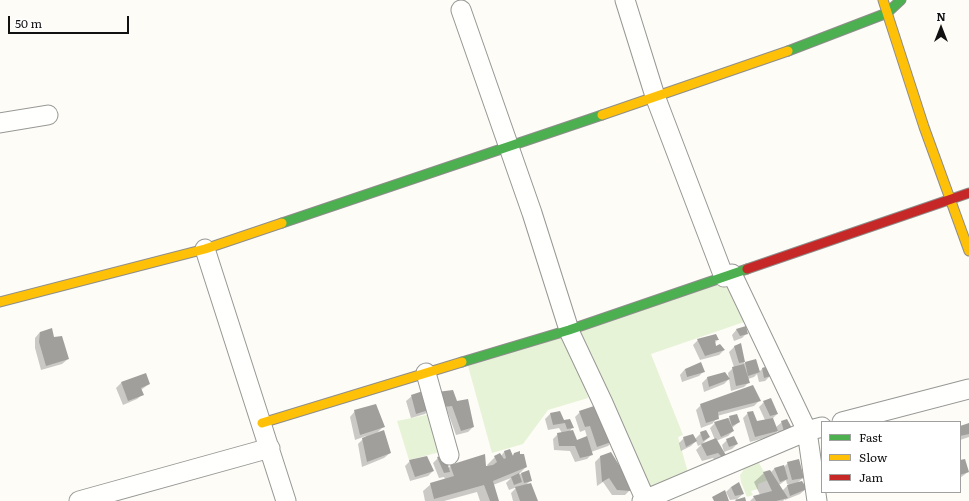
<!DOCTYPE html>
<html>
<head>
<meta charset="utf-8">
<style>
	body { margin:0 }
	#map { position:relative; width:969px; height:501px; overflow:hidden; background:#fdfcf7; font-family:Literata,serif }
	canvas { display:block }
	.legend { position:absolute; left:821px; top:421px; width:140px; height:72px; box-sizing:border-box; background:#fff; border:1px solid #a0a0a0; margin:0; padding:5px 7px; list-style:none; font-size:12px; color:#111 }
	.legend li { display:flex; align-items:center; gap:8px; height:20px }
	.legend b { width:20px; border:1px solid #a0a0a0 }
	.north { position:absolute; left:921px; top:8px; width:40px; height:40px; -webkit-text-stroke:3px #fff; paint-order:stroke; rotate:0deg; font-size:11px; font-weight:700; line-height:16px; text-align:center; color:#111 }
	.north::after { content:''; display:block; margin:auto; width:14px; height:18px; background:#111; clip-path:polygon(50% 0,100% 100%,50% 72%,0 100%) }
	.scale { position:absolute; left:8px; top:16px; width:121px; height:18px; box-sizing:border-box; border:2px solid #111; border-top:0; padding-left:5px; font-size:12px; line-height:14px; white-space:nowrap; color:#111; -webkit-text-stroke:3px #fff; paint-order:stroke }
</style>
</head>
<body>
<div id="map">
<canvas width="969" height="501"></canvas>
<ul class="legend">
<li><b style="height:5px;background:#4caf50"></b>Fast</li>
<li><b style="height:5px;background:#ffc107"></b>Slow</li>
<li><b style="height:5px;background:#c62828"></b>Jam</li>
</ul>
<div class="north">N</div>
<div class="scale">50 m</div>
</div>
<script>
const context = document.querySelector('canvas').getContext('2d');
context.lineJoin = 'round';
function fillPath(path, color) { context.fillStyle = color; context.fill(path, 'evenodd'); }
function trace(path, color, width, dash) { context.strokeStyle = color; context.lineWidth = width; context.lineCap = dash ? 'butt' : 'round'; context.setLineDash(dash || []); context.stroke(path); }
fillPath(new Path2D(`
	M730,277L747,321L651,354L683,435L678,437L689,476L648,493L574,332Z
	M570,333L588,398L548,410L523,444L492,453L468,366Z
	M431,414L444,451L409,460L397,421Z
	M755,455L768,480L758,484V489L751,491L753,495L747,497L741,482L740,475L743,471L742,465Z`), '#e7f3d7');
fillPath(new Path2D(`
	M737,329L747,333L742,338L734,341L732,335Z
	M40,332L54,339L68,359L62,364L41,370L35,348V338Z
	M698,340H718L714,343L715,347L724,350L719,355L700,360L693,345Z
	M740,344L744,363L756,360L759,372L762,369L770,376L765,381L759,382L757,374L754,377L748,379L749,382L744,387L731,391L729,379L724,384L704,392L702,383L707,378L729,379L728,373L734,367L729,352L734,347Z
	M685,369L704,371L699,376L682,382L680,375Z
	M121,383L149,384L141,390L143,394L137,399L123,405L116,388Z
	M412,396L430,409L425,414L411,418L406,401Z
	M759,401L754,406L717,416V418L712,424L714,423L701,428L696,410L701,405Z
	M457,402L473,427L468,432L456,435L447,410L432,413Z
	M764,402L777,414L772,419L776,427L782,422L792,432L780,439L778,431L772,436L750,442L743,418L748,413L756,422L765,420L759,407Z
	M355,411L383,427L376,434L390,453L384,458L362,467L358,444L366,436L355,440L350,417Z
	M580,412L613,441L608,446L591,452L592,454L587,459L575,462L570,451L554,450L553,439L558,434L562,433L559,428L548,430L545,419L550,414L563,421L569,420L572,428L569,432L576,442L587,437L585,430L580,432L575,417Z
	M736,415L739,422L732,428L733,431L728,436L716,441L725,457L718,464L713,458L702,461L696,450L701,445L715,440L710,428L715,423Z
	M969,425V437L960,440V427Z
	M701,433L709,437L702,444L698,446L696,441L691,446L681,451L679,443L684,438L695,439Z
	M727,440L737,444L732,449L724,452L722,445Z
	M510,450L512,456L514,454L526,467L518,475L528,471L531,480L526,485L537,501H513L511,493L517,487L509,490L506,483L511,478L493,485L498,501H480L477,492L444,501H425L423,491L431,484L445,479L444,477L439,478L433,463L438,458L448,468L451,466H488L487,465L495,457L501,456L504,452Z
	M426,457L433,471L428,476L410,481L405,466L410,461Z
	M600,457L630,490L625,495H612L603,482L597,486L595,462Z
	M960,461L968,472L960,478Z
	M788,463L803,478L797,483L806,489L800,494L785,500V499L783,501H750L754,497L760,495L754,482L764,473L771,472L774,469L784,467ZM786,480L787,484H789L782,491L779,485Z
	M731,487L743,494L736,500L745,501H735L738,499L730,500L726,492Z`), '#0003');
fillPath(new Path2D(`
	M746,326L748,334L740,336L736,329Z
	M52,328L54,337L62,336L69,359L46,366L39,342L40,332Z
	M716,334L719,340H715L716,346L720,344L725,350L705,356L697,339Z
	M741,343L745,362L756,359L760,372L748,376L745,362L739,363L734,346Z
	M701,362L705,372L687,377L685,369Z
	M744,364L750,383L736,386L732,367Z
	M765,367L771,376L764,378L762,368Z
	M725,372L730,379L709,387L707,377Z
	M146,373L150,384L141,388L144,395L128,401L121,382Z
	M753,385L761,401L718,412L719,419L706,423L700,404Z
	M426,390L432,409L416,414L411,395Z
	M453,390L457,401L468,399L474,427L461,431L452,406L437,408V392Z
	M771,398L778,414L770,416L763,401Z
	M603,403L614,441L597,447L590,426L585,427L579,411Z
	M376,404L385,427L360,435L354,410Z
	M560,411L564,420L570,419L574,428L567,429L565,423L553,425L550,413Z
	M753,411L757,421L773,418L778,431L755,437L747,412Z
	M737,414L740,422L732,426L729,416Z
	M728,418L734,431L721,437L714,422Z
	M787,419L794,432L785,435L781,421Z
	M969,423V434L960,436V426Z
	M384,430L391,453L367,462L362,438Z
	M573,430L577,440L587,436L593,455L580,458L575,446H559L557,433Z
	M706,430L710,437L703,441L700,432Z
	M693,434L697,441L686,447L683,437Z
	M734,436L738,444L729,447L726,439Z
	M716,438L727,457L724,459L718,453L707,456L701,444Z
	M510,449L513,456L514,453L520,451V454H524L527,467L493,481L499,501H490L484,485L434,499L430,483L454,476L450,465L485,454L486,466L493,465L497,462L494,456L500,453L504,459L506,458L504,451Z
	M611,452L619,465H624L631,491L617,490L609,478L602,482L600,456Z
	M445,455L450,472L444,473L437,457Z
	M427,456L434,471L415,477L409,460Z
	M799,459L804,478L792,480L787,462Z
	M965,459L969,472L960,475V460Z
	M784,465L788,479L780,482L774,468Z
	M529,470L532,481L524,483L521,473Z
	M770,470L788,498L776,501H756L753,496L772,491L763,472Z
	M519,473L522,482L514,485L511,477Z
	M802,481L807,489L790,496L787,485Z
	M739,482L744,494L735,496L731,487Z
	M531,483L538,501H520L515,487Z
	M725,490L729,501H714L712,497Z
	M745,497L746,501H736L735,500Z`), '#a19f9c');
const street = new Path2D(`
	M625,0L655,96L724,277
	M461,10L532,213L570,333L603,403L646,501
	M0,123L48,115
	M205,249L286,501
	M732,274L807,431L817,501
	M426,373L449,455
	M842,422L969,389
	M79,501L270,448
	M642,501L807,431L822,427`);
const fast = new Path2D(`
	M788,51L887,13L901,0
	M282,223L602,115
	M462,362L569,330L747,269`);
const slow = new Path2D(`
	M883,0L924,127L969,251
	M602,115L788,51
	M0,302L205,249L282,223
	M262,423L462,362`);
const jam = new Path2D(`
	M747,269L969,193`);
trace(street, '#979795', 21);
trace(fast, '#8e8d8b', 11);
trace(slow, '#8e8d8b', 11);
trace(jam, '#8e8d8b', 11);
trace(street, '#fffffe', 19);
trace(fast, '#4caf50', 9);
trace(slow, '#ffc107', 9);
trace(jam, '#c62828', 9);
</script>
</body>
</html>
